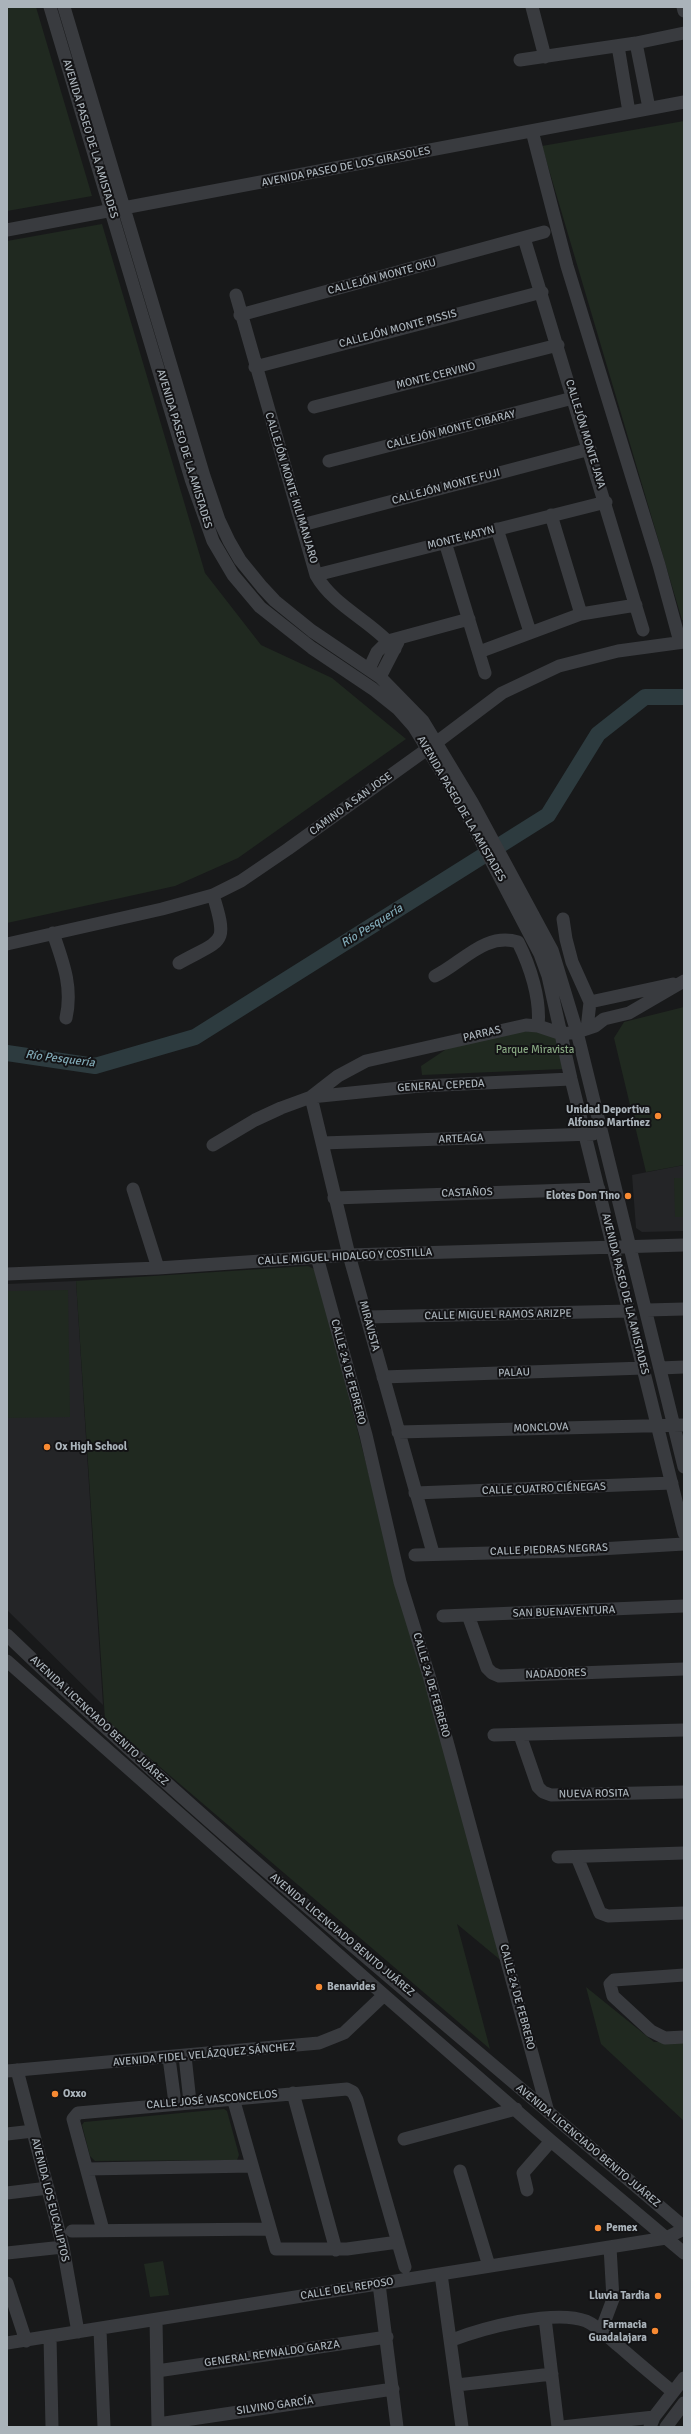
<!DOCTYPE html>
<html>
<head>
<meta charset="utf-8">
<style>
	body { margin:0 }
	#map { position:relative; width:691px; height:2434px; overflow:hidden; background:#18191a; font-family:Signika,sans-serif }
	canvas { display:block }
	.frame { position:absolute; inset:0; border:8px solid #aab3ba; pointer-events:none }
</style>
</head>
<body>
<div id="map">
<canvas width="691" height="2434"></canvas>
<div class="frame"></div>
</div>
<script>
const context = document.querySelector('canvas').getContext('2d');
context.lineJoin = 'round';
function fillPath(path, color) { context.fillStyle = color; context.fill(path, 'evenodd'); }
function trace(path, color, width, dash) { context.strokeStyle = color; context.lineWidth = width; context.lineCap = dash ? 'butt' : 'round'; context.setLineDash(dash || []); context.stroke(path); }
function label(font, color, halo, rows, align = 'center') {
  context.font = font + ' Signika,sans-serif'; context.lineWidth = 4; context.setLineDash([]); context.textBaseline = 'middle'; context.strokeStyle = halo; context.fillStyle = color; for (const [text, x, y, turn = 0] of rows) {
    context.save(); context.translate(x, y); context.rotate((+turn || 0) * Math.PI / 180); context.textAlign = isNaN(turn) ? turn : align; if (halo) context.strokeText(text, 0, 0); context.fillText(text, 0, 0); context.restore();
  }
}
fillPath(new Path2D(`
	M684,1165V1231L642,1232L636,1228L632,1175Z
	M76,1281L103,1705L7,1610V1284Z`), '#242527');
fillPath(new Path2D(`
	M7,7H36L92,196L7,211Z
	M684,121V620H682L542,146Z
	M102,224L205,573L261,645L332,678L406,739L238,858L175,886L7,923V241Z
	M684,1007V1165L646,1172L614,1038L624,1022Z
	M553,1028L563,1069L422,1075L421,1066L451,1046L494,1035Z
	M674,1178H684V1217H675Z
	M308,1266L316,1270L395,1575L504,1963L457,1924L490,2049L105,1720L76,1281Z
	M68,1290L70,1417L7,1418V1291Z
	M586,1987L654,2042H684V2121L601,2044Z
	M224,2109L227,2111L239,2155L237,2160L95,2161L90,2156L82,2125L84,2122Z
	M163,2261L169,2295L150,2297L144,2264Z`), '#202920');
trace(new Path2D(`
	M7,1053L95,1066L195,1037L548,815L598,734L645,697H684`), '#2d3b3f', 16);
trace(new Path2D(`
	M50,7L191,479L213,541L233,575L260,607L312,648L373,689L398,709L414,727L463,807L540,954L548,976L571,1079L684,1533
	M64,7L204,476L219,520L229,541L240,560L262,587L275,601L312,631L380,677L423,721L472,802L552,950L577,1032L684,1467
	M532,7L545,57
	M683,7L684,11
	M636,43L649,108
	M618,46L629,112
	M520,60L636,43L684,33
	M532,131L567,266L659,565L680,642
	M7,230L684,102
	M524,238L643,630
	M236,295L316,575C334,607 372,621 395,649
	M240,315L544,232
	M255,367L542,292
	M314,407L558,345
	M329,461L573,398
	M551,515L581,614
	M302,525L590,449
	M497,529L530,632
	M445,542L485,673
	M316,575L606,502
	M479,652L581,614L636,605
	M369,669L377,652L388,641L469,619
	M380,677L398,642
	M563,919L566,939L572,962L590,1002L587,1029
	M53,933C63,962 73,987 66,1018
	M7,944L162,909L213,895L241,881L288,849L437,742L502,693L559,666L618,651L684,642
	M179,963C222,939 229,946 213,895
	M435,976C462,963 485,932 518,942C530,966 541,999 538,1026
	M590,1002L673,984
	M322,1143L593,1134
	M213,1145L255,1120L281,1108L311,1097L338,1076L366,1061L526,1025L538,1026L562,1034L577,1032L595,1026L604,1019L629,1013L684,981
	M133,1189L158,1268
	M334,1198L599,1189
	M317,1257L366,1435L400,1582L430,1679L548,2112
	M7,1274L158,1268L349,1255L684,1245
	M647,1310L684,1309
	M367,1317L629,1311
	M660,1368L684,1367
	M383,1377L644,1368
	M398,1432L684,1425
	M415,1493L672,1483
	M433,1553L349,1255L311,1097L420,1086L571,1079
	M415,1555L566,1551L684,1544
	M468,1615L487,1668L492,1673L499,1676L684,1669
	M443,1616L684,1606
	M7,1635C223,1843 456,2032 684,2227
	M7,1661L384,1995L551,2141L684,2253
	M494,1735L684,1730
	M520,1735L538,1787L543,1792L551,1795L684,1792
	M558,1857L684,1853
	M577,1857L600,1913L608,1916L684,1913
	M684,1975L614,1980L610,1984L613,1996L651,2031L665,2038L684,2037
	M185,2056L190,2102
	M169,2058L175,2103
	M17,2070L63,2247L78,2332
	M7,2071L319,2043L344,2033L384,1995
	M293,2093L336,2250
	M233,2098L276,2249H347L398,2242
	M7,2134L33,2131
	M404,2139L516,2109
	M87,2169L252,2166
	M460,2171L489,2266
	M527,2190L523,2173L551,2141
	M7,2193L48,2188
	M103,2230L73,2119L78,2113L347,2089L353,2092L357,2100L405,2267
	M72,2231L269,2229
	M7,2253L63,2247
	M441,2274L462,2427
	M7,2283L26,2341
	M379,2284L397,2427
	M545,2318L558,2427
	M156,2320L158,2427
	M100,2330L104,2427
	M601,2331L613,2299L610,2247
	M50,2337L52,2427
	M452,2340C483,2328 554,2309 586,2321C598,2326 609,2338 620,2347C637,2362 655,2377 673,2392
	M7,2343L666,2238L684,2229
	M157,2371L387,2337
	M457,2385L552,2374
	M158,2424L393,2389
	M562,2427L654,2417
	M650,2427L654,2417L684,2378
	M666,2427L684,2403`), '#393b3f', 13);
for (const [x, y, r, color] of [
	[658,1116,4,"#f88a32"],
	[628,1196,4,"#f88a32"],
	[47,1447,4,"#f88a32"],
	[319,1987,4,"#f88a32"],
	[55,2094,4,"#f88a32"],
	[598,2228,4,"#f88a32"],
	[658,2296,4,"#f88a32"],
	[655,2331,4,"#f88a32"]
]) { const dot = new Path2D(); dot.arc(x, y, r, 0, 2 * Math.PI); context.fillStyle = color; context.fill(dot); trace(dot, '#131315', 1.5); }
label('11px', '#aab3ba', '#131315', [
	["AVENIDA PASEO DE LA AMISTADES",90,139,73],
	["AVENIDA PASEO DE LOS GIRASOLES",346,167,-11],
	["CALLEJÓN MONTE OKU",382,277,-15],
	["CALLEJÓN MONTE PISSIS",398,329,-15],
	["MONTE CERVINO",436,376,-14],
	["CALLEJÓN MONTE CIBARAY",451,430,-14],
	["CALLEJÓN MONTE JAYA",585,434,73],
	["AVENIDA PASEO DE LA AMISTADES",184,449,73],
	["CALLEJÓN MONTE FUJI",446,487,-15],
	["CALLEJÓN MONTE KILIMANJARO",291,488,73],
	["MONTE KATYN",461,538,-14],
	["CAMINO A SAN JOSE",351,804,-36],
	["AVENIDA PASEO DE LA AMISTADES",461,809,60],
	["PARRAS",482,1034,-13],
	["GENERAL CEPEDA",441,1086,-3],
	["ARTEAGA",461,1139,-2],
	["CASTAÑOS",467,1193,-2],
	["CALLE MIGUEL HIDALGO Y COSTILLA",345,1257,-3],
	["AVENIDA PASEO DE LA AMISTADES",625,1294,76],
	["CALLE MIGUEL RAMOS ARIZPE",498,1315,-1],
	["MIRAVISTA",369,1326,75],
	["CALLE 24 DE FEBRERO",348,1372,75],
	["PALAU",514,1373,-2],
	["MONCLOVA",541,1428,-2],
	["CALLE CUATRO CIÉNEGAS",544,1489,-2],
	["CALLE PIEDRAS NEGRAS",549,1550,-2],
	["SAN BUENAVENTURA",564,1612,-2],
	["NADADORES",556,1674,-2],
	["CALLE 24 DE FEBRERO",431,1685,74],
	["AVENIDA LICENCIADO BENITO JUÁREZ",99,1721,43],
	["NUEVA ROSITA",594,1794,-1],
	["AVENIDA LICENCIADO BENITO JUÁREZ",342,1935,40],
	["CALLE 24 DE FEBRERO",517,1997,75],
	["AVENIDA FIDEL VELÁZQUEZ SÁNCHEZ",204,2055,-5],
	["CALLE JOSÉ VASCONCELOS",212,2100,-5],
	["AVENIDA LICENCIADO BENITO JUÁREZ",588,2146,40],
	["AVENIDA LOS EUCALIPTOS",50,2200,76],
	["CALLE DEL REPOSO",347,2289,-9],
	["GENERAL REYNALDO GARZA",272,2354,-8],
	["SILVINO GARCÍA",275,2406,-8]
]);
label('11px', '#86a680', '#131315', [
	["Parque Miravista",535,1050]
]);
label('bold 11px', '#aab3ba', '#131315', [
	["Unidad Deportiva",650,1110],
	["Alfonso Martínez",650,1123],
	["Elotes Don Tino",620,1196],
	["Ox High School",55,1447,"left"],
	["Benavides",327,1987,"left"],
	["Oxxo",63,2094,"left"],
	["Pemex",606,2228,"left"],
	["Lluvia Tardia",650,2296],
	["Farmacia",647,2325],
	["Guadalajara",647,2338]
], 'right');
label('italic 12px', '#80a9b6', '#131315', [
	["Río Pesquería",372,926,-32],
	["Río Pesquería",60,1059,7]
]);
</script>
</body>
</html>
